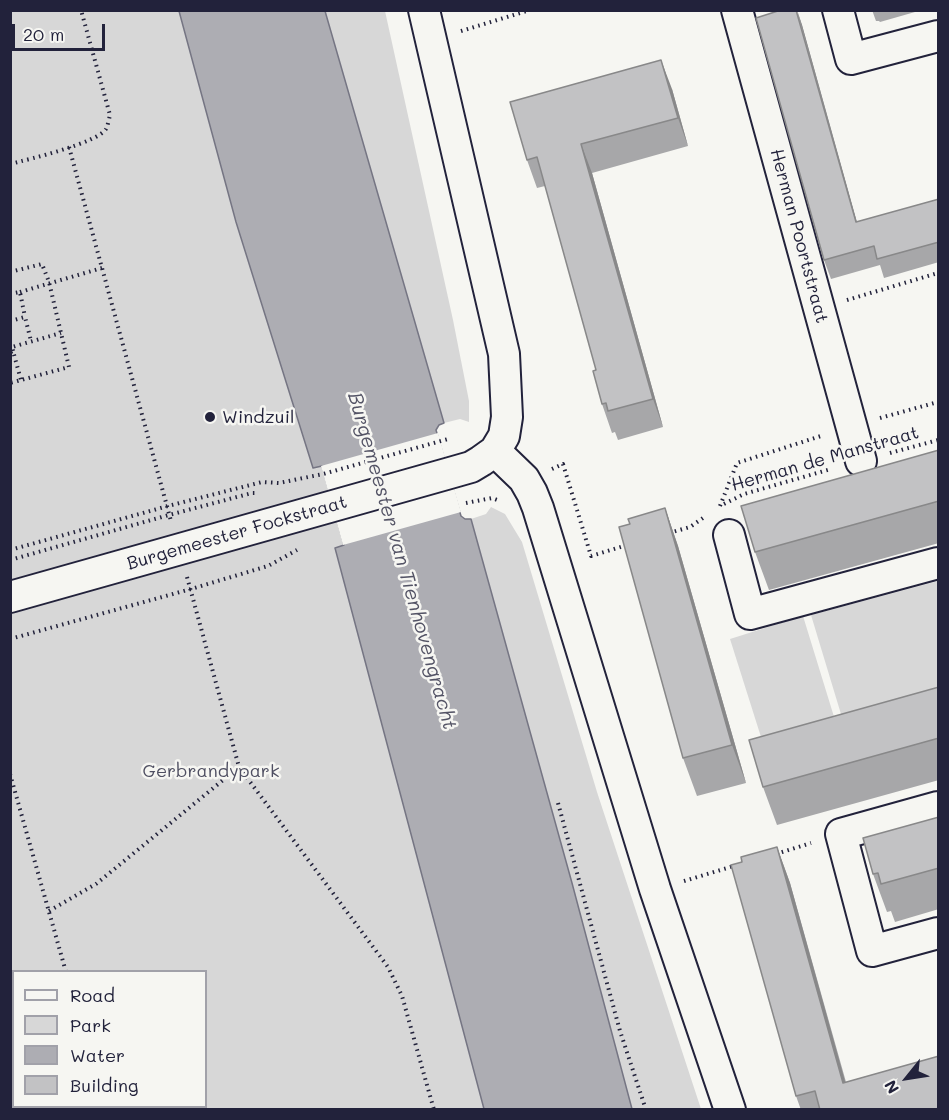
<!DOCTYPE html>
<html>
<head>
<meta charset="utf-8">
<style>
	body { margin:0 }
	#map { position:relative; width:949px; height:1120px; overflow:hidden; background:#f6f6f2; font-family:Mali,sans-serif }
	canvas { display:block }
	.frame { position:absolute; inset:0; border:12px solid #22223b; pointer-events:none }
	.legend { position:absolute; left:12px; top:970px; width:195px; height:138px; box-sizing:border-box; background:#f6f6f2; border:2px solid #a1a1a9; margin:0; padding:8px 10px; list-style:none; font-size:18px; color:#22223b }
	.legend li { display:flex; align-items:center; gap:12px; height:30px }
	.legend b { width:30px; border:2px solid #a1a1a9 }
	.north { position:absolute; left:877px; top:1048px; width:60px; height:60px; -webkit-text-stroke:4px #f6f6f2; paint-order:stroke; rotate:240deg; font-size:16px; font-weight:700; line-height:24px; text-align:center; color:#22223b }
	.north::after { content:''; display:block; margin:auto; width:21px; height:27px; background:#22223b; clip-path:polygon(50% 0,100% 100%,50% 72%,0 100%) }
	.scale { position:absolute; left:12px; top:24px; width:93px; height:27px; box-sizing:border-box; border:3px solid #22223b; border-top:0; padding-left:8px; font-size:18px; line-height:21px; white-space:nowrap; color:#22223b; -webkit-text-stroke:4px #f6f6f2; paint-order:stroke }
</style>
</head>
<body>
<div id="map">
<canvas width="949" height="1120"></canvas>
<div class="frame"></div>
<ul class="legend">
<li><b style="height:8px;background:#f6f6f2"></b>Road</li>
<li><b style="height:16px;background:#d7d7d7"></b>Park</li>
<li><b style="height:16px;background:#adadb3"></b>Water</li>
<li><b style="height:16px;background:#c2c2c4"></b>Building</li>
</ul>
<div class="north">N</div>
<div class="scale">20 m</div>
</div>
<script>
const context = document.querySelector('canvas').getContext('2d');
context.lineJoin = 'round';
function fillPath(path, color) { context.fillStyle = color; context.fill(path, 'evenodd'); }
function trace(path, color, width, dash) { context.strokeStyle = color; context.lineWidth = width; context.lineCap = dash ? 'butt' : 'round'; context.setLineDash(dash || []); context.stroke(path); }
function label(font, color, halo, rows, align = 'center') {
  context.font = font + ' Mali,sans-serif'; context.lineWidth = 5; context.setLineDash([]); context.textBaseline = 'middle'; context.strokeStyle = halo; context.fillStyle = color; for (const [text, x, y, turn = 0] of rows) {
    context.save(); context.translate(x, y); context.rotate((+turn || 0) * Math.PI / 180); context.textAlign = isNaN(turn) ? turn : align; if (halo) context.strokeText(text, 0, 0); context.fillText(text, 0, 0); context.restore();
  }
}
fillPath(new Path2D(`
	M10,11H207L516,1109H11ZM14,972H206V1106H14Z
	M325,11H385L453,320L469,401V422L460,419L444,423Z
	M491,507L505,514L522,542L597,792L701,1109H632L572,883L471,519L486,514Z
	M938,581V708L847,734L811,615Z
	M803,616L839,733L767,756L730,639Z`), '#d7d7d7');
const water = new Path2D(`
	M179,11H325L444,423L439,425L436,430L461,516L465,519H471L572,883L632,1109H484L335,548L344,545L322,466L313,468L236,222Z`);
fillPath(water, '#adadb3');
trace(water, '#757583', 1.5);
fillPath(new Path2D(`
	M438,433L461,512L343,545L321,466Z`), '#f6f6f2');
const street = new Path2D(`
	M737,10L861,461
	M838,10L851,59L938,36
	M495,451L524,479L532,493L538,508L655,889L730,1110
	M729,535L750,614L938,563
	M10,597L450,473L471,467L481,461L495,451L504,436L507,417L504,354L424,10
	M938,807L841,834L872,951L938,933`);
trace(street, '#22223b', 34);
trace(new Path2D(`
	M461,31L530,10
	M69,147L171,521
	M10,164C30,159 97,143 106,129C108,125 109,119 110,115L81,10
	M10,272L42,264L49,282L69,367L10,383
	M20,292L102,268
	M10,294L20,292L25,317
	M847,300L938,273
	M10,321L25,317L31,341
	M13,351L12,347L61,333
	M11,352L13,351L21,380
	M880,418L938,402
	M890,453L938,440
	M552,469L563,464L591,556L627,545
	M466,503L492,498L500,501
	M724,504L744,494L831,469
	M720,506L737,463L824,435
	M669,533L690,527L703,518
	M10,550L168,506L262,482L279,483L323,474L448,439
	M10,560L169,515L252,493H258
	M187,577L239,767L388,967L402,996L434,1110
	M10,639L191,589L268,566L297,550
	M10,774L66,972
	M558,803L620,1031L646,1110
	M776,854L811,843
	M684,881L734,866
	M49,911L96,884L239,767
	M10,1023L14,1032
	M37,1106L38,1110
	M105,1106V1110`), '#22223b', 4, [1.5, 4.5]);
trace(street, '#f6f6f2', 30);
fillPath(new Path2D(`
	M797,10L802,25L857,222L939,199V262L884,278L880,265L831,279L824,260Z
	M872,10H922L880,22L879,21H876Z
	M672,89L688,146L592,173L663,427L618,440L615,432L612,433L602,404L596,370L545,186L537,188L527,160Z
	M939,450V543L769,590L755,552Z
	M665,508L678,546L746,783L697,796L683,758Z
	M939,687V780L777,825L763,787Z
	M939,817V909L895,922L891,911L887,912L873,874Z
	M777,847L790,883L846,1082L939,1056V1110H801L796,1096L742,862Z`), '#a7a7a9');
fillPath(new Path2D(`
	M797,10L802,25L862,241L856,222Z
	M661,60L672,89L688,146L678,118Z
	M581,144L592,173L663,427L653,399Z
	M665,508L678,546L746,783L732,745Z
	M777,847L790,883L853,1110L843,1083Z`), '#888889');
const building = new Path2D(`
	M781,10H796L856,222L939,199V242L877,259L874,246L824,260L756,18Z
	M661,60L678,118L581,144L653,399L608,411L606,403L602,404L593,371L596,370L537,157L527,160L510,102Z
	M939,450V501L755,552L741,506Z
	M665,508L732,745L683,758L619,527L630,524L628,519Z
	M939,687V738L763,787L749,740Z
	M939,817V868L881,884L878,873L873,874L863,838Z
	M777,847L843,1083L939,1056V1108L932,1110H820L815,1091L796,1096L731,865L742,862L741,857Z`);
fillPath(building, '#c2c2c4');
trace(building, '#888889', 1.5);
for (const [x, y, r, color] of [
	[210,417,6,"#22223b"]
]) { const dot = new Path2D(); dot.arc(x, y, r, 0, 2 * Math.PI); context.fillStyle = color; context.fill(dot); trace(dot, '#f6f6f2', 2); }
label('18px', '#22223b', '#f6f6f2', [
	["Herman Poortstraat",799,236,75],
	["Herman de Manstraat",825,459,-16],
	["Burgemeester Fockstraat",237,533,-16]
]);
label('18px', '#22223b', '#f6f6f2', [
	["Windzuil",222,417]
], 'left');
label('18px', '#4f4f62', '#f6f6f2', [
	["Gerbrandypark",211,771]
]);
label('italic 20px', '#535365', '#f6f6f2', [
	["Burgemeester van Tienhovengracht",402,561,74]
]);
</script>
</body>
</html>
